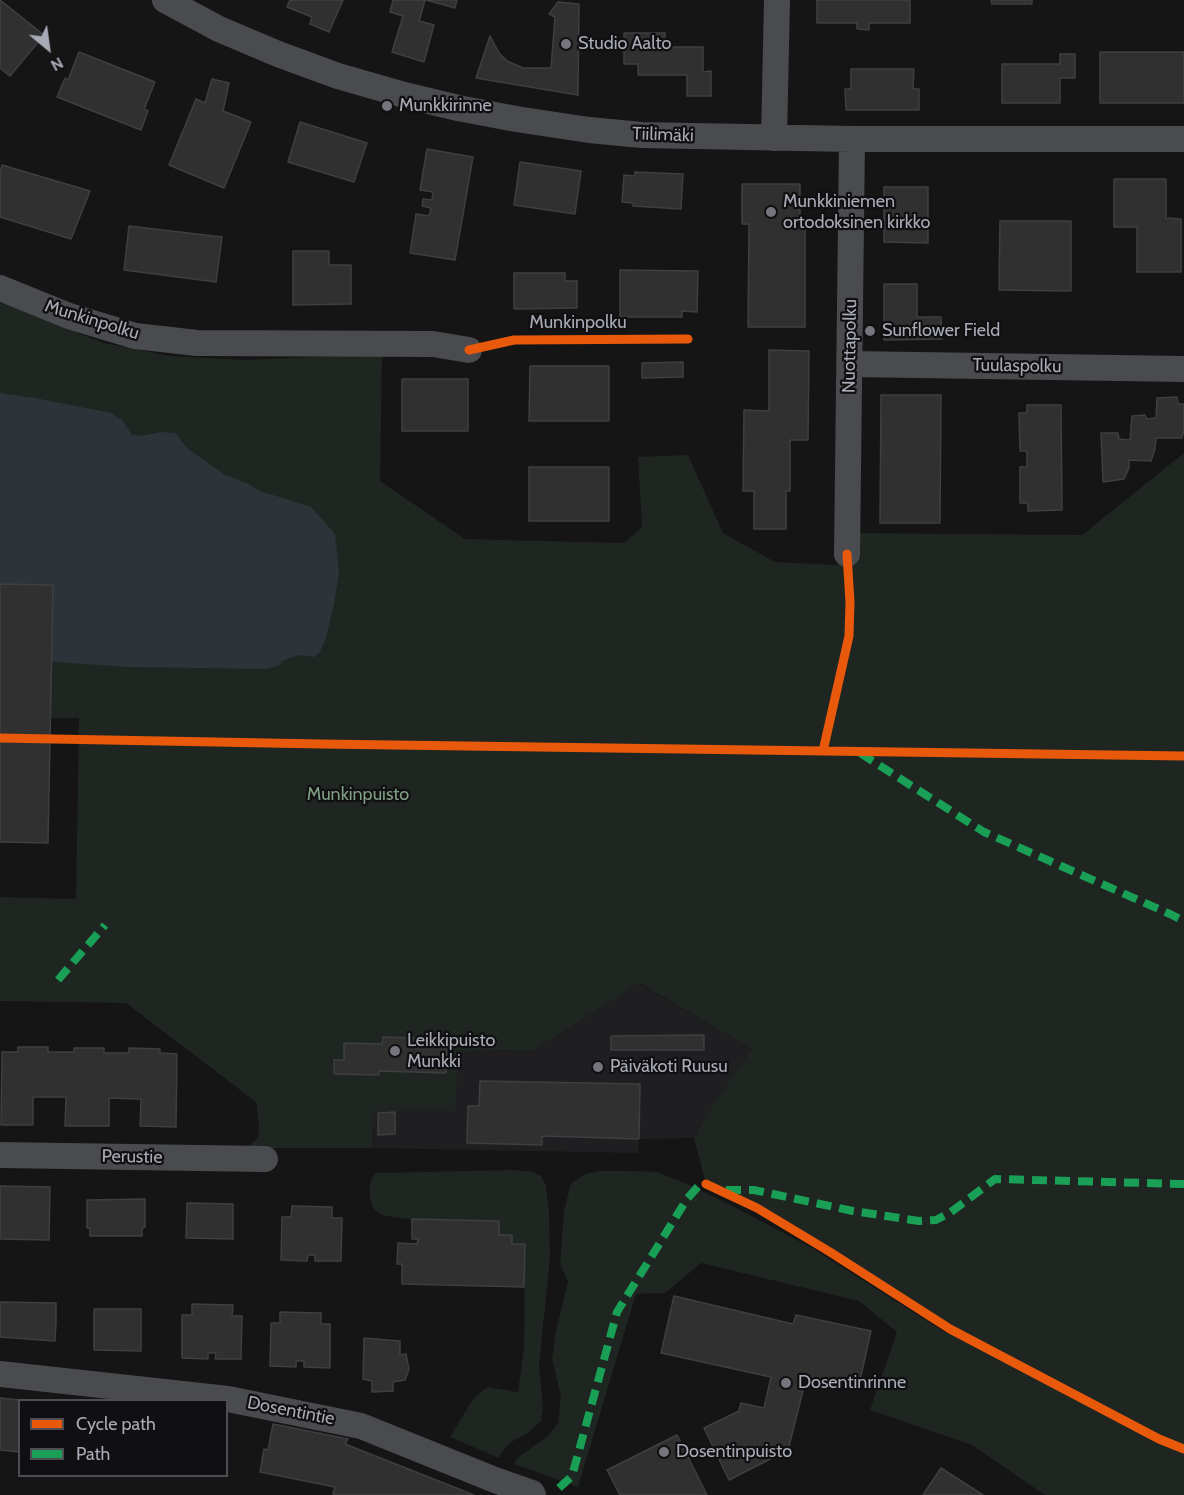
<!DOCTYPE html>
<html>
<head>
<meta charset="utf-8">
<style>
	body { margin:0 }
	#map { position:relative; width:1184px; height:1495px; overflow:hidden; background:#151515; font-family:Cabin,sans-serif }
	canvas { display:block }
	.legend { position:absolute; left:18px; top:1399px; width:210px; height:78px; box-sizing:border-box; background:#100f11; border:2px solid #4d4d53; margin:0; padding:8px 10px; list-style:none; font-size:18px; color:#a8abb5 }
	.legend li { display:flex; align-items:center; gap:12px; height:30px }
	.legend b { width:30px; border:2px solid #4d4d53 }
	.north { position:absolute; left:18px; top:18px; width:60px; height:60px; -webkit-text-stroke:4px #100f11; paint-order:stroke; rotate:151deg; font-size:16px; font-weight:700; line-height:24px; text-align:center; color:#a8abb5 }
	.north::after { content:''; display:block; margin:auto; width:21px; height:27px; background:#a8abb5; clip-path:polygon(50% 0,100% 100%,50% 72%,0 100%) }
</style>
</head>
<body>
<div id="map">
<canvas width="1184" height="1495"></canvas>
<ul class="legend">
<li><b style="height:8px;background:#e8590c"></b>Cycle path</li>
<li><b style="height:8px;background:#1a9f57"></b>Path</li>
</ul>
<div class="north">N</div>
</div>
<script>
const context = document.querySelector('canvas').getContext('2d');
context.lineJoin = 'round';
function fillPath(path, color) { context.fillStyle = color; context.fill(path, 'evenodd'); }
function trace(path, color, width, dash) { context.strokeStyle = color; context.lineWidth = width; context.lineCap = dash ? 'butt' : 'round'; context.setLineDash(dash || []); context.stroke(path); }
function label(font, color, halo, rows, align = 'center') {
  context.font = font + ' Cabin,sans-serif'; context.lineWidth = 4.5; context.setLineDash([]); context.textBaseline = 'middle'; context.strokeStyle = halo; context.fillStyle = color; for (const [text, x, y, turn = 0] of rows) {
    context.save(); context.translate(x, y); context.rotate((+turn || 0) * Math.PI / 180); context.textAlign = isNaN(turn) ? turn : align; if (halo) context.strokeText(text, 0, 0); context.fillText(text, 0, 0); context.restore();
  }
}
fillPath(new Path2D(`
	M638,983L752,1049L711,1107L694,1138L639,1139L638,1153L372,1148L373,1111L458,1054L480,1050L533,1051Z`), '#1f1f21');
fillPath(new Path2D(`
	M0,303L25,311L103,343L170,356L245,360L382,354L380,481L465,539L624,543L642,527L638,457L688,455L723,533L775,562L837,565L860,533L1082,535L1184,453V1449L1180,1448L1184,1450V1495H1045L972,1445L870,1410L897,1332L859,1301L701,1263L665,1293L636,1294L578,1487L514,1464L517,1458L548,1436L558,1423L561,1396L552,1359L556,1331L568,1281L560,1265L564,1211L571,1184L585,1174L599,1171H626L657,1172L685,1183L729,1204L812,1248L946,1333L949,1329L830,1252L757,1208L706,1184L694,1138L711,1107L752,1049L639,983L533,1051L480,1050L458,1054L455,1111H373L372,1148H246L258,1138L259,1125L256,1102L126,1003L0,1001V897L76,899L79,718H0Z
	M514,1170L533,1172L541,1176L546,1186L549,1213L550,1258L539,1366L543,1408L541,1421L528,1433L511,1442L502,1452L499,1458L450,1437L473,1399L487,1387L518,1392L524,1348L525,1244H512L511,1235H499V1221C475,1220 396,1223 379,1213C372,1208 370,1202 370,1194C369,1184 370,1180 376,1173Z`), '#1f2520');
fillPath(new Path2D(`
	M0,393L35,398L111,413L123,421L131,434L141,436L161,432L175,433L188,449L225,475L246,483L262,492L280,497L311,507L335,534L339,571L334,605L325,641L319,653L314,657L299,655L282,661L278,666L266,669L129,667L0,658Z`), '#2d3339');
const building = new Path2D(`
	M0,0L44,35L10,76L0,68Z
	M290,0H343L329,32L310,24L312,17L287,7Z
	M393,0H425L419,21L434,25L424,62L392,52L403,16L390,12Z
	M426,0H457L455,8Z
	M817,0H910V23H869V30L857,29V23H817Z
	M991,0H1032V4H992Z
	M558,2L579,4L578,95L476,78L490,36L499,53L507,61L523,68H551L555,17L549,14Z
	M624,33H665V47H703V72L711,71V96H687V75H638V64H624Z
	M79,52L155,82L144,109L148,111L141,130L57,97L65,78L68,80Z
	M1100,52H1184V103H1100Z
	M1060,54H1075V78H1060V103H1002V64H1060Z
	M851,69H914L913,89H919V110H846L845,89H851Z
	M212,79L229,83L223,111L251,122L224,188L169,165L196,99L205,103Z
	M300,122L367,143L354,182L288,162Z
	M427,149L473,157L455,260L410,253L416,214L429,216L431,208L422,206L423,199L432,200L433,192L420,190Z
	M520,162L581,171L575,214L514,205Z
	M2,165L90,191L71,239L0,217V173Z
	M635,172L683,174L681,209L633,206V203L622,202L624,175L635,176Z
	M1114,179H1166V218L1181,219V272H1137V227H1114Z
	M742,184H800V224H805V327H748L749,224H742Z
	M884,187H928V243L884,242Z
	M1000,221H1071V291L999,290Z
	M129,226L222,237L216,282L124,270Z
	M293,251H329V265H351V304L293,305Z
	M620,270L698,271L697,312L682,311V317H620Z
	M514,273H565V281H577V308L514,309Z
	M884,284H917V317H941L942,339L884,340Z
	M769,350L809,351L808,440H790V491H786V529H754V491H743L744,410L769,411Z
	M683,362V377L642,378V363Z
	M530,366H609V421H529Z
	M402,379H468V431H402Z
	M881,395H941L940,523H880Z
	M1177,397L1178,404H1184V429L1182,438H1156L1155,449L1151,461L1129,460V468L1124,479L1103,482L1101,433H1118L1119,439L1130,440L1132,416L1145,415L1147,419L1156,418L1157,398Z
	M1027,405H1061L1062,510L1028,511V503H1020V467H1027V451H1020L1019,413H1027Z
	M529,467H609V521H529Z
	M0,584L53,585L48,843L0,842Z
	M704,1035V1050H611V1036Z
	M383,1037L447,1039L446,1073L379,1071V1075L334,1074V1060H344V1043L382,1044Z
	M18,1047H48V1052H74V1048H104V1053H129V1048L160,1049V1053L177,1054L176,1127L140,1126L141,1099L109,1098V1126H65L66,1097H33V1125H1L2,1052H18Z
	M480,1081L640,1084L639,1139L542,1136V1145L467,1143L468,1106H479Z
	M395,1112V1134L378,1135V1113Z
	M0,1186L50,1187L49,1240L0,1239Z
	M145,1199V1227L142,1228V1236H90V1228H87V1200Z
	M187,1203L233,1204V1239L186,1238Z
	M292,1206L332,1207V1218H342L341,1261H315V1255H308L307,1261L281,1260L282,1217H291Z
	M412,1219L499,1221V1235H512V1244H525L524,1287L402,1284V1264H397L398,1243L417,1244L418,1239H412Z
	M674,1296L793,1324L796,1315L871,1331L858,1389L803,1375L799,1391H803L788,1450L729,1480L704,1428L739,1411L741,1403L764,1408L771,1377L661,1353Z
	M0,1302L56,1303V1322L55,1341L0,1337Z
	M192,1304L233,1305L232,1316H242L241,1359H215L216,1353H208V1359L182,1358V1315H192Z
	M94,1309H141V1351L94,1350Z
	M280,1312L321,1313V1324H330V1368L304,1367V1361H296V1367L270,1366L271,1323H280Z
	M364,1338L400,1341V1355L406,1354L409,1369L405,1380L393,1382V1391L372,1392V1381L363,1379Z
	M0,1398L20,1400V1452L0,1450Z
	M273,1424L348,1439L345,1444L474,1495H336L333,1494L335,1487L260,1472L264,1449L268,1450Z
	M677,1435L707,1495H620L607,1470Z
	M941,1468L983,1495H923Z`);
fillPath(building, '#303030');
trace(building, '#3e3f41', 1.5);
trace(new Path2D(`
	M165,0L219,29L278,54L338,76L404,95L458,108L516,119L589,130L642,135L852,139H1184
	M774,138L777,0
	M0,288L69,316L135,336L197,343L433,344L469,350
	M850,364L1184,369
	M847,554L852,139
	M0,1155L265,1159
	M0,1374L228,1399L361,1426L495,1480L532,1493L533,1495`), '#4a4b4e', 26);
trace(new Path2D(`
	M860,753L984,832L1170,914L1184,921
	M58,980L105,925
	M726,1190H754L853,1211L919,1221L936,1220L951,1212L995,1179L1184,1184
	M559,1488L572,1476L617,1312L687,1199L702,1182`), '#1a9f57', 8, [15, 8]);
trace(new Path2D(`
	M469,350L514,340L688,339
	M0,738L322,744L1184,756
	M823,751L849,636L850,602L847,554
	M706,1184L757,1208L830,1252L950,1329L1159,1439L1184,1449`), '#e8590c', 9);
for (const [x, y, r, color] of [
	[566,44,6,"#75767d"],
	[387,106,6,"#75767d"],
	[771,212,6,"#75767d"],
	[870,331,6,"#75767d"],
	[395,1051,6,"#75767d"],
	[598,1067,6,"#75767d"],
	[786,1383,6,"#75767d"],
	[664,1452,6,"#75767d"]
]) { const dot = new Path2D(); dot.arc(x, y, r, 0, 2 * Math.PI); context.fillStyle = color; context.fill(dot); trace(dot, '#100f11', 2); }
label('18px', '#a8abb5', '#100f11', [
	["Studio Aalto",578,44],
	["Munkkirinne",399,106],
	["Munkkiniemen",783,202],
	["ortodoksinen kirkko",783,223],
	["Sunflower Field",882,331],
	["Leikkipuisto",407,1041],
	["Munkki",407,1062],
	["Päiväkoti Ruusu",610,1067],
	["Dosentinrinne",798,1383],
	["Dosentinpuisto",676,1452]
], 'left');
label('18px', '#a8abb5', '#100f11', [
	["Tiilimäki",663,135,2],
	["Munkinpolku",92,320,17],
	["Munkinpolku",578,323],
	["Nuottapolku",850,346,-89],
	["Tuulaspolku",1017,366,1],
	["Perustie",132,1157,1],
	["Dosentintie",291,1411,11]
]);
label('18px', '#809e84', '#100f11', [
	["Munkinpuisto",358,795]
]);
</script>
</body>
</html>
